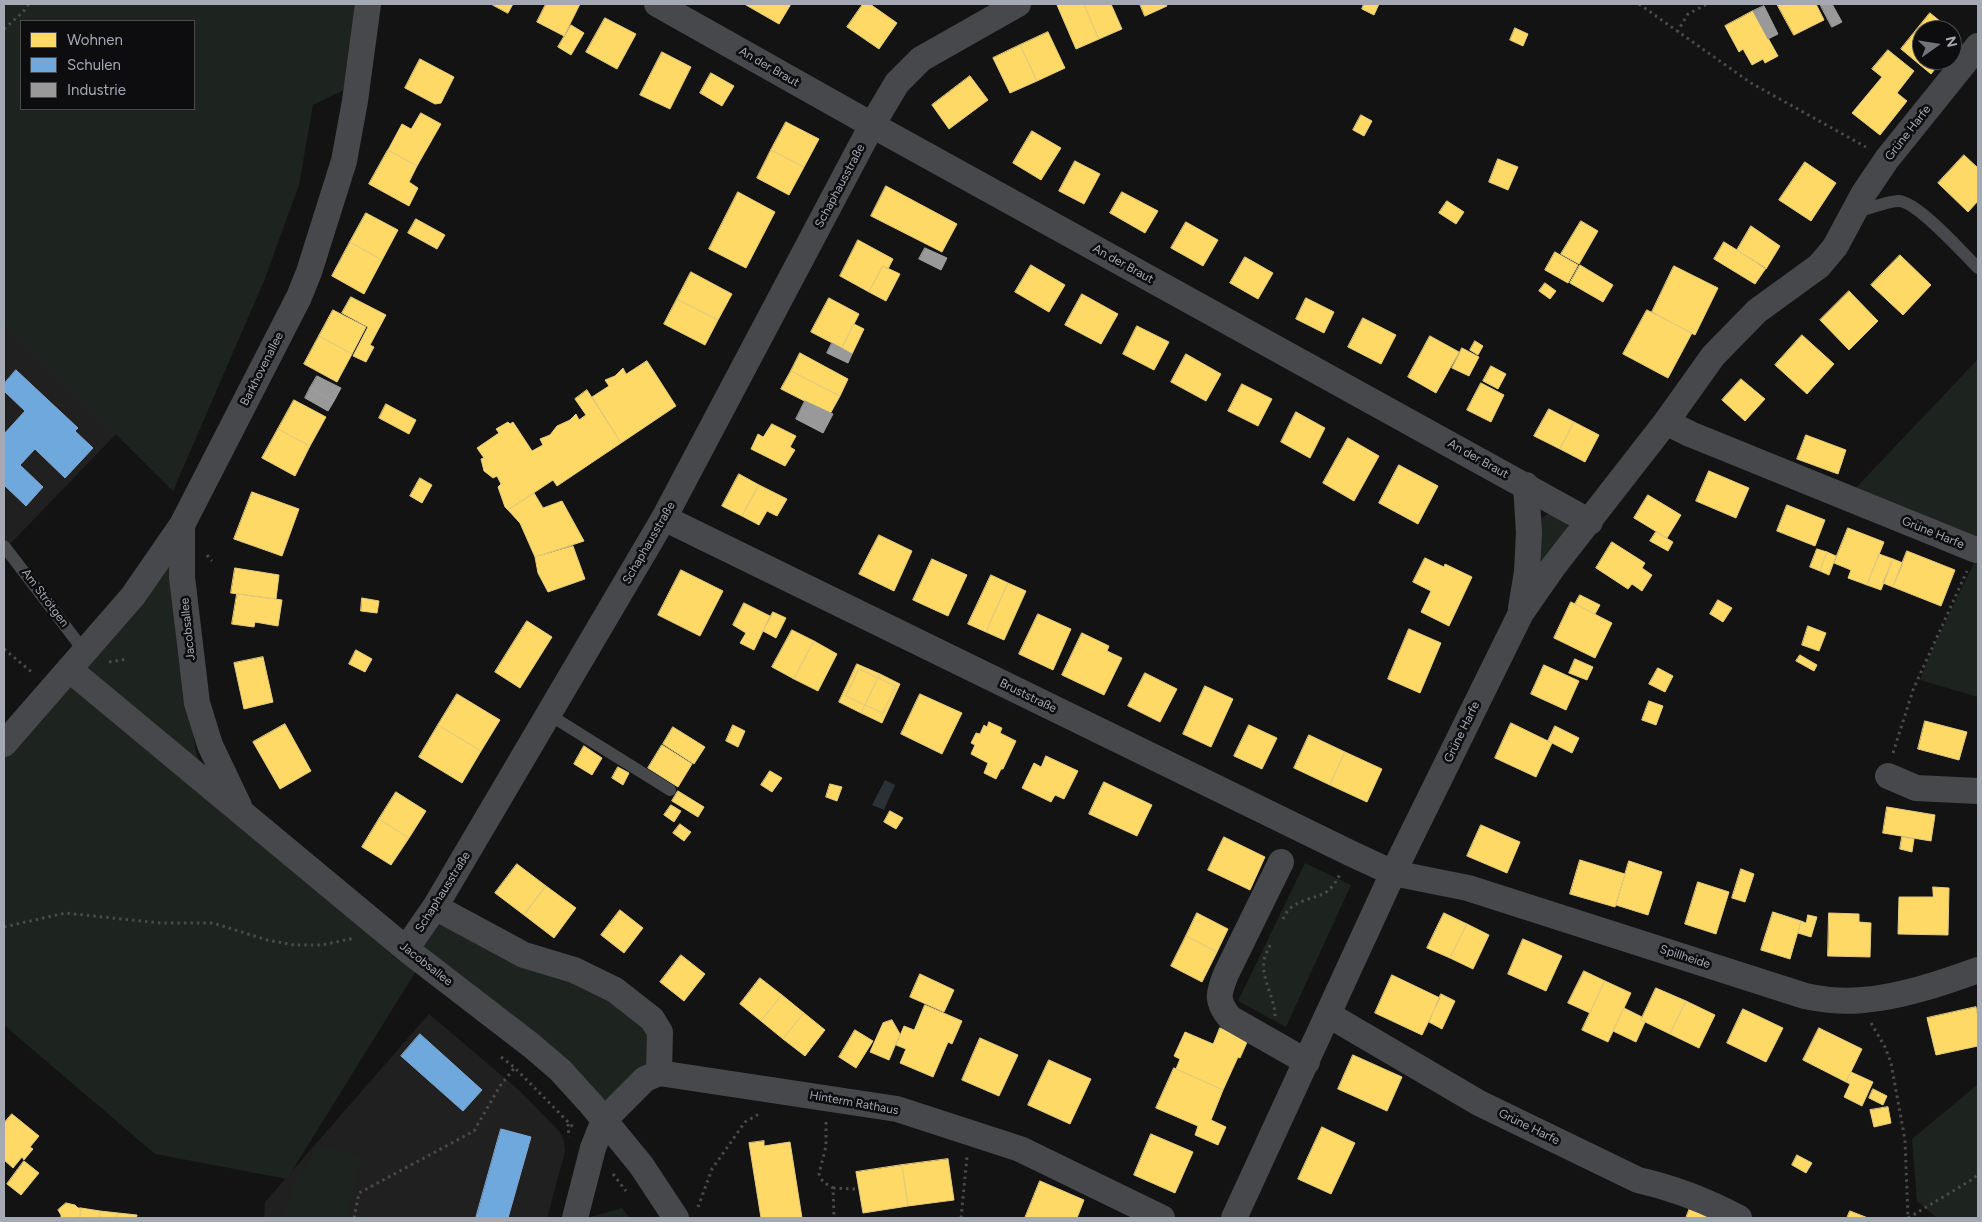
<!DOCTYPE html>
<html>
<head>
<meta charset="utf-8">
<style>
	body { margin:0 }
	#map { position:relative; width:1982px; height:1222px; overflow:hidden; background:#131313; font-family:Figtree,sans-serif }
	canvas { display:block }
	.frame { position:absolute; inset:0; border:5px solid #a5a9b3; pointer-events:none }
	.legend { position:absolute; left:20px; top:20px; width:175px; height:90px; box-sizing:border-box; background:#0d0d0f; border:1px solid #4a4b51; margin:0; padding:6px 9px; list-style:none; font-size:15px; color:#a5a9b3 }
	.legend li { display:flex; align-items:center; gap:10px; height:25px }
	.legend b { width:25px; border:1px solid #4a4b51 }
	.north { position:absolute; left:1912px; top:20px; width:50px; height:50px; box-sizing:border-box; background:#0d0d0f; border:1px solid #4a4b51; border-radius:50%; rotate:77deg; font-size:14px; font-weight:700; line-height:20px; text-align:center; color:#a5a9b3 }
	.north::after { content:''; display:block; margin:auto; width:18px; height:22px; background:#72747b; clip-path:polygon(50% 0,100% 100%,50% 72%,0 100%) }
</style>
</head>
<body>
<div id="map">
<canvas width="1982" height="1222"></canvas>
<div class="frame"></div>
<ul class="legend">
<li><b style="height:14px;background:#ffd966"></b>Wohnen</li>
<li><b style="height:14px;background:#6fa8dc"></b>Schulen</li>
<li><b style="height:14px;background:#999"></b>Industrie</li>
</ul>
<div class="north">N</div>
</div>
<script>
const context = document.querySelector('canvas').getContext('2d');
context.lineJoin = 'round';
function fillPath(path, color) { context.fillStyle = color; context.fill(path, 'evenodd'); }
function trace(path, color, width, dash) { context.strokeStyle = color; context.lineWidth = width; context.lineCap = dash ? 'butt' : 'round'; context.setLineDash(dash || []); context.stroke(path); }
function label(font, color, halo, rows, align = 'center') {
  context.font = font + ' Figtree,sans-serif'; context.lineWidth = 5; context.setLineDash([]); context.textBaseline = 'middle'; context.strokeStyle = halo; context.fillStyle = color; for (const [text, x, y, turn = 0] of rows) {
    context.save(); context.translate(x, y); context.rotate((+turn || 0) * Math.PI / 180); context.textAlign = isNaN(turn) ? turn : align; if (halo) context.strokeText(text, 0, 0); context.fillText(text, 0, 0); context.restore();
  }
}
fillPath(new Path2D(`
	M4,318L121,429L10,544L4,537Z
	M429,1014L520,1091L560,1132L564,1141L565,1152L547,1218H264L265,1202Z`), '#202021');
fillPath(new Path2D(`
	M7,4H363L352,86L313,105L299,185L264,281L173,491L4,323V7ZM21,21H194V109H21Z
	M1978,359V551L1853,491Z
	M1547,514L1559,515L1568,526L1541,572L1536,522Z
	M1978,555V697L1920,680L1936,641Z
	M168,557L178,656L197,756L211,791L235,820L399,961L436,911L574,973L655,1031L651,1066L600,1113L416,971L287,1179L155,1154L4,1025V745Z
	M1305,863L1351,885L1286,1027L1238,1001Z
	M1978,1084V1218H1937L1917,1201L1912,1139Z
	M318,1146L361,1156L348,1218H283L294,1185Z
	M622,1208L630,1218H590V1217Z`), '#1d231e');
fillPath(new Path2D(`
	M885,780L895,785L884,810L872,805Z`), '#2a3137');
const homes = new Path2D(`
	M491,4H513L508,13Z
	M546,4H580L564,36L537,22Z
	M747,4H791L779,24L746,5Z
	M863,4H870L897,23L879,49L847,27Z
	M1059,4H1084L1099,39L1076,49L1057,5Z
	M1084,4H1111L1122,29L1099,39Z
	M1140,4H1166L1167,6L1145,16Z
	M1364,4H1379L1374,15L1362,9Z
	M1777,4H1816L1824,20L1794,35Z
	M1753,11L1778,56L1765,63L1763,59L1752,65L1743,49L1739,52L1725,26Z
	M1930,13L1951,30H1922V60H1942L1931,74L1901,49Z
	M605,18L636,34L617,69L586,52Z
	M571,25L584,33L571,55L558,47Z
	M1515,28L1528,34L1523,46L1510,40Z
	M1952,31L1960,37L1952,47Z
	M1048,32L1065,68L1037,81L1020,45Z
	M1020,45L1037,81L1010,93L993,58Z
	M1888,50L1914,71L1897,93L1907,101L1880,135L1852,113L1882,77L1872,69Z
	M662,52L691,67L670,109L640,95Z
	M420,59L454,77L441,103L435,104L405,88Z
	M711,73L734,86L722,106L700,93Z
	M970,76L988,100L949,129L932,105Z
	M421,113L441,124L417,166L388,150L402,124L411,129Z
	M1361,115L1372,121L1364,136L1353,130Z
	M786,122L819,139L804,167L771,150Z
	M1032,131L1061,148L1041,180L1013,163Z
	M388,150L417,166L409,182L418,188L409,206L369,184Z
	M771,150L804,167L789,195L757,178Z
	M1964,155L1978,168V201L1968,212L1938,183Z
	M1498,159L1518,167L1508,190L1489,182Z
	M1075,161L1100,174L1084,204L1059,191Z
	M1805,162L1836,183L1811,221L1779,200Z
	M886,186L957,224L942,252L871,216Z
	M738,192L775,212L746,268L709,249Z
	M1122,192L1158,211L1145,233L1110,213Z
	M1447,201L1464,212L1456,224L1439,213Z
	M366,213L398,230L382,260L350,242Z
	M416,219L445,235L437,249L408,233Z
	M1581,221L1598,231L1579,264L1561,254Z
	M1186,222L1218,240L1203,266L1171,248Z
	M1751,226L1780,246L1766,269L1737,250Z
	M858,240L893,259L888,269L883,266L869,292L840,276Z
	M350,242L382,260L364,294L332,276Z
	M1724,242L1766,268L1755,284L1714,259Z
	M1555,252L1578,265L1568,283L1545,270Z
	M1900,255L1931,285L1903,315L1871,285Z
	M1245,257L1273,273L1258,299L1230,283Z
	M1031,265L1065,285L1049,312L1015,292Z
	M1580,265L1613,285L1603,302L1570,283Z
	M883,266L900,274L886,301L869,292Z
	M1674,266L1718,288L1695,335L1652,312Z
	M691,272L732,294L718,320L677,299Z
	M1545,283L1556,291L1550,299L1539,291Z
	M1849,291L1878,321L1849,350L1820,320Z
	M1082,294L1118,314L1101,344L1065,325Z
	M351,297L386,315L370,345L374,347L366,362L353,356L368,327L342,313Z
	M829,298L859,314L842,348L811,332Z
	M1306,298L1334,312L1324,333L1296,319Z
	M677,299L718,320L705,345L664,324Z
	M333,310L366,327L352,354L319,336Z
	M1647,310L1692,333L1668,378L1623,354Z
	M1363,318L1396,335L1381,364L1348,347Z
	M854,324L864,329L852,354L842,348Z
	M1137,326L1169,342L1154,370L1123,354Z
	M1802,335L1834,364L1807,394L1775,365Z
	M319,336L352,354L337,382L304,364Z
	M1430,336L1459,352L1436,393L1408,377Z
	M1475,341L1483,346L1478,355L1470,350Z
	M1462,348L1479,357L1469,376L1452,368Z
	M800,353L848,379L840,396L791,371Z
	M1186,354L1221,374L1206,401L1171,382Z
	M647,361L676,406L621,443L592,397L609,386L605,380L615,376L623,368L626,374Z
	M1491,366L1506,374L1498,389L1483,381Z
	M791,371L840,396L830,414L781,389Z
	M1741,379L1765,399L1745,421L1722,400Z
	M1481,383L1504,395L1491,422L1467,410Z
	M1242,384L1272,399L1258,426L1228,411Z
	M587,390L621,443L557,486L553,480L508,510L505,507L498,487L501,484L497,476L493,478L484,471L481,459L484,458L477,448L499,433L496,429L508,422L510,424L513,422L532,451L543,445L540,439L550,435L557,426L570,420L576,414L579,420L586,415L575,399Z
	M294,400L326,417L310,446L278,429Z
	M386,404L416,420L409,434L379,418Z
	M1549,409L1574,422L1560,449L1534,436Z
	M1296,412L1325,428L1310,458L1281,442Z
	M1574,422L1599,435L1585,462L1560,449Z
	M772,424L796,436L790,447L795,450L785,466L751,449L758,434L763,437Z
	M278,429L310,446L295,476L262,458Z
	M1806,435L1846,450L1838,474L1797,459Z
	M1348,438L1379,456L1354,501L1323,483Z
	M1399,465L1438,486L1418,524L1379,503Z
	M1709,471L1749,488L1736,518L1696,501Z
	M739,474L759,485L742,516L722,506Z
	M420,478L432,485L422,503L410,496Z
	M759,485L787,499L777,516L767,511L759,525L742,516Z
	M252,492L299,509L282,556L234,539Z
	M534,493L543,508L562,501L584,541L535,557L520,523L508,510Z
	M1648,495L1681,515L1667,538L1634,518Z
	M1787,505L1825,520L1815,546L1777,531Z
	M1848,528L1884,542L1867,585L1848,578L1851,570L1834,563Z
	M1656,532L1673,542L1668,551L1650,541Z
	M879,535L912,551L894,591L859,574Z
	M1612,542L1645,563L1642,568L1652,575L1642,591L1632,584L1628,589L1596,568Z
	M573,546L585,579L548,592L538,573L535,557Z
	M1817,549L1827,552L1820,571L1810,567Z
	M1907,551L1955,570L1941,606L1893,587Z
	M1827,552L1836,556L1829,575L1820,571Z
	M1879,554L1893,559L1881,590L1867,585Z
	M1425,558L1444,567L1445,564L1472,577L1449,626L1421,612L1431,591L1413,582Z
	M932,559L967,575L948,616L913,600Z
	M1893,559L1903,563L1893,587L1883,583Z
	M235,568L279,575L276,599L231,593Z
	M681,570L723,591L700,636L658,615Z
	M991,575L1008,583L986,632L968,624Z
	M1008,583L1026,591L1004,640L986,632Z
	M237,594L282,600L278,626L255,622L254,627L232,624Z
	M1580,595L1600,605L1595,614L1575,604Z
	M362,598L379,601L377,613L361,611Z
	M1718,600L1732,608L1723,622L1710,614Z
	M1571,602L1612,623L1595,658L1554,638Z
	M744,603L770,616L754,650L740,643L746,633L733,625Z
	M773,612L786,618L776,638L763,631Z
	M1038,614L1071,629L1053,670L1019,654Z
	M527,621L552,637L520,688L495,672Z
	M1808,626L1826,633L1819,651L1802,645Z
	M1409,629L1441,643L1420,693L1388,679Z
	M792,630L814,641L794,679L772,667Z
	M1082,633L1109,646L1107,651L1122,658L1104,695L1062,675Z
	M814,641L837,654L818,691L794,679Z
	M356,650L372,659L365,672L349,664Z
	M1800,655L1817,665L1814,671L1796,661Z
	M263,657L273,702L244,709L234,663Z
	M1575,659L1593,667L1587,680L1569,673Z
	M857,664L880,674L878,678L859,669L846,696L865,705L861,713L839,702Z
	M1544,665L1579,681L1566,710L1531,694Z
	M1658,668L1673,676L1665,692L1649,684Z
	M859,669L878,678L865,705L846,696Z
	M1145,673L1177,689L1160,722L1128,706Z
	M880,674L900,684L882,723L861,713L865,705L883,713L896,686L878,678Z
	M878,678L896,686L883,713L865,705Z
	M1205,686L1233,699L1211,747L1183,734Z
	M457,694L500,720L481,751L438,725Z
	M920,694L962,713L942,754L901,734Z
	M1649,701L1663,706L1656,725L1642,720Z
	M1925,721L1967,732L1959,760L1918,749Z
	M989,722L1002,728L1000,733L1016,741L1003,769H1001L996,779L984,773L988,763L971,754L975,745L971,743L976,733L980,734L984,725L987,727Z
	M1511,723L1552,743L1536,777L1495,758Z
	M285,724L311,771L280,789L253,742Z
	M438,725L481,751L462,783L419,757Z
	M733,725L745,731L738,747L726,741Z
	M1249,725L1277,738L1262,769L1234,756Z
	M1555,726L1579,738L1572,753L1548,741Z
	M673,727L705,747L694,764L663,744Z
	M1309,735L1345,752L1330,785L1294,768Z
	M662,745L692,764L678,787L648,768Z
	M584,746L602,758L592,775L574,764Z
	M1345,752L1382,769L1367,802L1330,785Z
	M1046,756L1078,771L1064,799L1055,795L1051,802L1022,788L1034,763L1041,767Z
	M618,767L629,773L623,785L612,778Z
	M770,771L782,778L772,792L761,785Z
	M1104,782L1152,805L1137,836L1089,814Z
	M830,784L842,787L837,801L826,797Z
	M678,791L704,807L698,817L672,801Z
	M396,792L426,811L409,838L379,819Z
	M671,805L681,811L674,822L664,815Z
	M1887,807L1935,815L1931,841L1883,833Z
	M890,811L903,818L896,829L884,822Z
	M379,819L409,838L391,865L362,847Z
	M680,824L691,832L684,841L673,833Z
	M1481,825L1520,842L1507,873L1467,856Z
	M1224,837L1265,857L1250,890L1208,870Z
	M1902,837L1914,839L1912,852L1900,849Z
	M1580,860L1625,874L1615,907L1570,894Z
	M1629,861L1662,872L1648,915L1616,905Z
	M517,864L546,886L524,915L495,893Z
	M1741,869L1754,874L1745,902L1732,898Z
	M1698,882L1729,892L1716,934L1685,924Z
	M546,886L576,908L554,938L524,915Z
	M1933,887L1949,888L1948,935L1898,934L1899,897H1933Z
	M620,910L643,928L624,953L601,935Z
	M1773,912L1801,921L1790,959L1761,950Z
	M1197,913L1228,929L1217,952L1186,936Z
	M1444,913L1467,924L1450,958L1427,948Z
	M1829,913L1859,914V922L1871,923L1870,957L1828,956Z
	M1808,915L1817,917L1811,937L1798,933L1801,921L1806,923Z
	M1467,924L1489,935L1473,969L1450,958Z
	M1186,936L1217,952L1202,982L1171,966Z
	M1523,939L1562,956L1546,991L1508,974Z
	M681,955L705,974L684,1001L660,982Z
	M1584,971L1605,981L1590,1013L1568,1003Z
	M920,974L954,990L944,1012L910,997Z
	M1392,975L1440,998L1422,1035L1375,1013Z
	M760,978L782,995L761,1021L740,1004Z
	M1605,981L1631,993L1608,1042L1582,1030Z
	M1656,988L1686,1001L1670,1034L1641,1020Z
	M1441,994L1455,1001L1442,1029L1429,1022Z
	M782,995L804,1013L783,1039L761,1021Z
	M1686,1001L1715,1015L1699,1048L1670,1034Z
	M925,1005L962,1021L952,1044L948,1042L933,1077L900,1063L906,1049L896,1045L904,1026L914,1030Z
	M1976,1007L1978,1019V1046L1936,1055L1927,1018Z
	M1624,1008L1642,1017L1641,1020L1645,1022L1636,1042L1613,1031Z
	M1743,1009L1783,1028L1766,1062L1727,1043Z
	M804,1013L825,1030L805,1056L783,1039Z
	M892,1020L900,1034L889,1060L870,1052L883,1023Z
	M1220,1028L1248,1040L1240,1058L1238,1057L1223,1090L1176,1069L1180,1059L1174,1056L1185,1032L1213,1044Z
	M1819,1028L1862,1049L1846,1082L1803,1060Z
	M855,1030L873,1041L856,1068L839,1057Z
	M980,1038L1018,1055L999,1096L962,1080Z
	M1353,1055L1402,1077L1387,1111L1338,1089Z
	M1049,1060L1091,1079L1070,1124L1028,1105Z
	M1174,1068L1223,1090L1211,1120L1226,1127L1218,1145L1195,1135L1198,1126L1156,1108Z
	M1851,1072L1873,1082L1862,1106L1844,1097L1850,1084L1846,1082Z
	M1873,1089L1887,1096L1883,1105L1869,1098Z
	M1888,1107L1891,1123L1874,1127L1870,1110Z
	M12,1114L39,1136L30,1147L33,1149L24,1160L22,1157L13,1168L4,1160V1123Z
	M1322,1127L1355,1143L1331,1194L1298,1179Z
	M1151,1134L1193,1152L1175,1193L1134,1175Z
	M764,1141V1146L790,1142L802,1218H761L749,1143Z
	M1797,1155L1812,1163L1806,1173L1792,1165Z
	M948,1159L954,1200L908,1206L902,1165Z
	M24,1161L39,1173L21,1195L7,1184Z
	M902,1165L908,1206L863,1213L856,1172Z
	M1040,1181L1084,1200L1077,1218H1025Z
	M66,1203L75,1205L78,1208H81L80,1218H55H61V1215L58,1210Z
	M1691,1205L1720,1218H1686Z
	M81,1208L100,1211L99,1218H80Z
	M100,1211L118,1213L117,1218H99Z
	M1850,1211L1868,1218H1847Z
	M118,1213L137,1215V1216L136,1218H117Z`);
fillPath(homes, '#ffd966');
trace(homes, '#e4cb7d', 1);
const schools = new Path2D(`
	M16,370L78,428L75,431L93,448L65,478L35,449L20,465L43,487L26,506L4,485V434L25,411L4,391V384Z
	M420,1034L482,1090L463,1111L401,1056Z
	M501,1129L531,1137L508,1218H476Z`);
fillPath(schools, '#6fa8dc');
trace(schools, '#7fa8d0', 1);
const industry = new Path2D(`
	M1820,4H1832L1842,22L1832,27Z
	M1764,6L1778,34L1768,39L1753,11Z
	M925,248L947,258L941,270L919,259Z
	M832,343L852,354L848,363L827,353Z
	M317,376L341,388L334,401L310,388Z
	M310,388L334,401L328,411L305,398Z
	M805,401L833,414L823,433L796,419Z`);
fillPath(industry, '#999');
trace(industry, '#9d9ea1', 1);
trace(new Path2D(`
	M1639,4L1751,83L1866,147
	M4,29L23,12L29,4
	M1677,32L1688,14L1707,4
	M207,555L212,561
	M4,649L34,674
	M109,662L128,659
	M1893,753L1913,690L1967,571
	M1283,919C1285,915 1288,909 1292,907C1313,892 1326,903 1340,874
	M4,927L65,913L160,923H213L267,940L294,945H322L355,938
	M1270,945C1268,950 1265,955 1264,960C1261,979 1275,998 1275,1016
	M1871,1023L1885,1047L1891,1063L1905,1140L1908,1218
	M501,1057L514,1067L575,1129
	M826,1122V1146L819,1174L823,1182L833,1188L834,1216L836,1218
	M568,1124L569,1137
	M613,1174L626,1191
	M833,1188L855,1189
	M698,1207L712,1169L745,1122L759,1114
	M354,1218L359,1193L474,1131L500,1086L516,1066
	M961,1218L967,1157
	M1908,1218L1973,1179L1978,1174`), '#494a4d', 3, [2.5, 4]);
trace(new Path2D(`
	M1856,212C1869,209 1884,202 1898,201C1916,200 1964,254 1978,268
	M4,546L85,652
	M548,714L670,790`), '#47484b', 12);
trace(new Path2D(`
	M657,4L872,125L1590,522
	M1666,422L1690,434L1976,550
	M664,518L1350,853L1393,873L1468,888L1805,996C1824,1000 1844,1002 1863,1000C1901,997 1942,983 1978,970
	M182,525V577L197,703L210,745L239,806
	M1521,608L1527,572L1529,533L1526,485
	M69,669L406,949L532,1046L560,1070L591,1104L641,1165L676,1218
	M4,744L133,596L182,525L299,297L309,272L344,161L355,101L368,4
	M1888,776L1916,788L1978,791
	M1281,862L1226,974C1218,994 1216,1001 1230,1018L1307,1062
	M435,907L524,955L574,970L615,990L652,1019L660,1032L659,1073
	M406,949L435,907L664,518L872,125L897,83L921,59L1018,4
	M1329,1015L1479,1103L1638,1180C1674,1188 1707,1201 1739,1218
	M575,1218L593,1148L604,1120L645,1079L659,1073L897,1109L1020,1149L1162,1218
	M1234,1218L1393,873L1521,613L1553,567L1666,422L1713,356L1757,311L1819,266L1835,247L1864,193L1887,159L1978,46`), '#47484b', 26);
label('12px', '#a5a9b3', '#0d0d0f', [
	["An der Braut",769,67,30],
	["Grüne Harfe",1908,133,-52],
	["Schaphausstraße",840,186,-62],
	["An der Braut",1123,264,29],
	["Barkhovenallee",262,369,-63],
	["An der Braut",1478,459,29],
	["Grüne Harfe",1933,533,22],
	["Schaphausstraße",649,543,-60],
	["Am Strötgen",45,598,53],
	["Jacobsallee",188,629,-96],
	["Bruststraße",1028,696,26],
	["Grüne Harfe",1462,732,-64],
	["Schaphausstraße",443,892,-58],
	["Spillheide",1685,957,18],
	["Jacobsallee",426,964,38],
	["Hinterm Rathaus",854,1103,10],
	["Grüne Harfe",1529,1127,26]
]);
</script>
</body>
</html>
